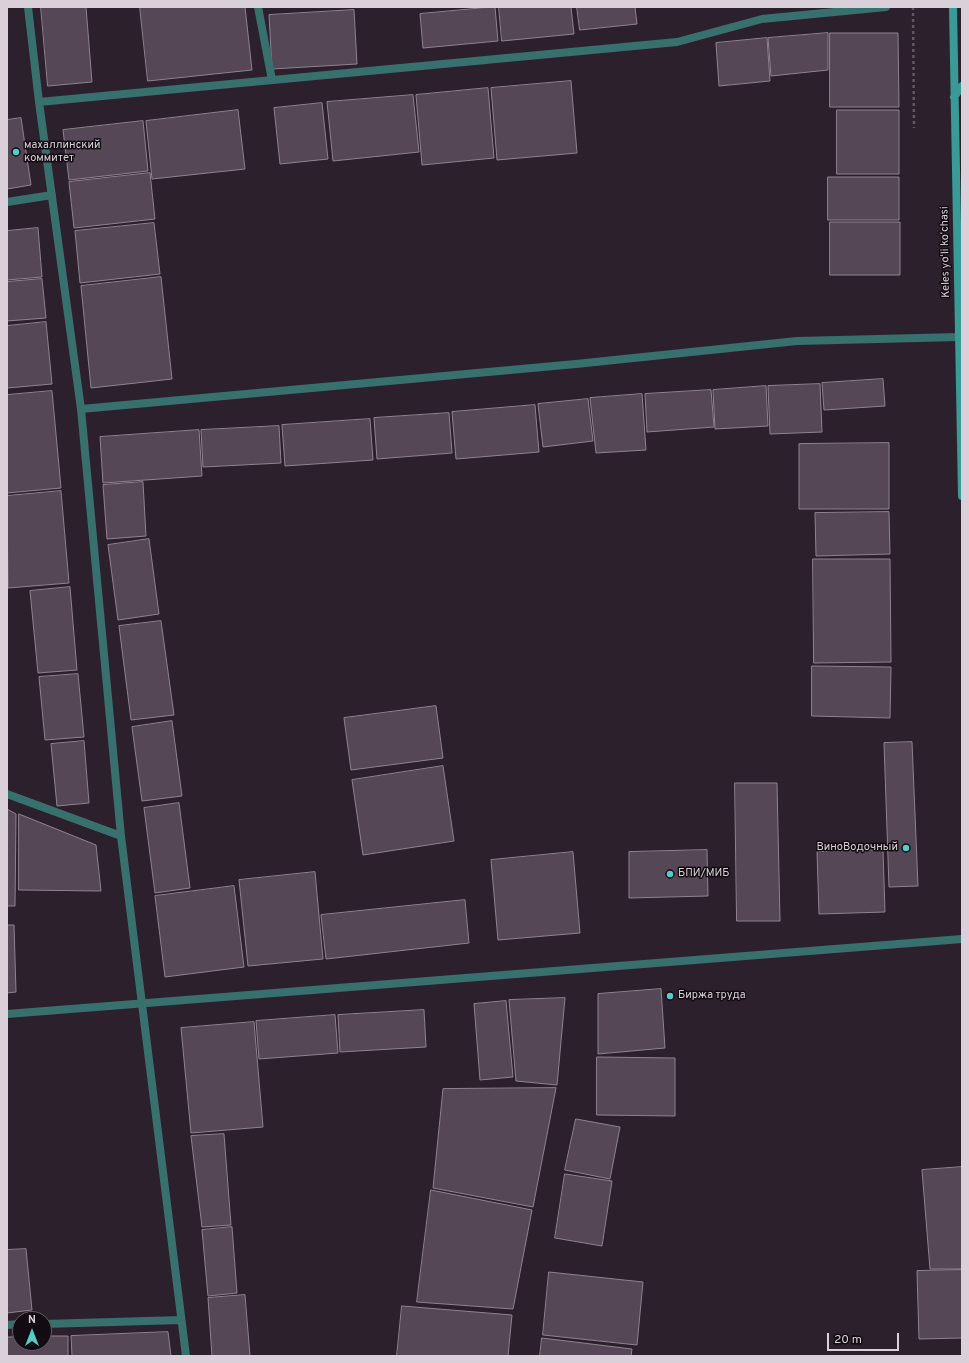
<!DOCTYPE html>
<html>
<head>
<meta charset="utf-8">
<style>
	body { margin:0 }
	#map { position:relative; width:969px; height:1363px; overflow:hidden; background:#2d202d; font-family:Overpass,sans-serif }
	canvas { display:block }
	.frame { position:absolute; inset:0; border:8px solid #d9d0d9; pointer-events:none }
	.north { position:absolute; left:12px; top:1311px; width:40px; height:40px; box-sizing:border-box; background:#120c12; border:1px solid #625a62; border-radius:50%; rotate:0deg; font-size:11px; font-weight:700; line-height:16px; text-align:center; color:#d9d0d9 }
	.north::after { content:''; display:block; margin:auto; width:14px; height:18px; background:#54cdc8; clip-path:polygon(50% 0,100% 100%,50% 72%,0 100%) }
	.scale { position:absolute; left:827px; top:1333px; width:72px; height:18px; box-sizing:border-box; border:2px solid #d9d0d9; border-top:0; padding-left:5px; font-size:12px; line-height:14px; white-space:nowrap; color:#d9d0d9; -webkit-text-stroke:3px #120c12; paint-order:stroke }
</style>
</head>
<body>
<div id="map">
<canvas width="969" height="1363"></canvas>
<div class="frame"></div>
<div class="north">N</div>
<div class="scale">20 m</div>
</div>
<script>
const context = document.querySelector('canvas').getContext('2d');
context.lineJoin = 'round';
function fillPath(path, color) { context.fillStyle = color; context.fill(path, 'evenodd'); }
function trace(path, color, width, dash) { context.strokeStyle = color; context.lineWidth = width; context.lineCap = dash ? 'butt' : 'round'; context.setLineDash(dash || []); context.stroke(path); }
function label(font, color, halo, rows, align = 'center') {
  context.font = font + ' Overpass,sans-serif'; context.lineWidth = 3; context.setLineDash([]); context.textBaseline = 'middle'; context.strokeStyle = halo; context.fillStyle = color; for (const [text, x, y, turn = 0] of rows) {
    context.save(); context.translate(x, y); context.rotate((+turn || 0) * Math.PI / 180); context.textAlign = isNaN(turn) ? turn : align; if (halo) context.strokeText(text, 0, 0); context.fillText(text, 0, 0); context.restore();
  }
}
const building = new Path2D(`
	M41,7H86L92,82L48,86Z
	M140,7H245L252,70L148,81Z
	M495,7L498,41L423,48L420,14Z
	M499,7H571L574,34L502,41Z
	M577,7H635L637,24L580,30Z
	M354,10L357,64L272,69L269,15Z
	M828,33V70L771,76L768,38Z
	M830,33H898L899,107H830Z
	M767,38L770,81L719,86L716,43Z
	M571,81L577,153L497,160L491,88Z
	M488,88L494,158L422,165L416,95Z
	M413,95L419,152L333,161L327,102Z
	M322,103L328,159L280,164L274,108Z
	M238,110L245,169L152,179L146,121Z
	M837,110H899V174H837Z
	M21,118L31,185L7,189V120Z
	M143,121L148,171L69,180L63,130Z
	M150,173L155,219L74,228L69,182Z
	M828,177H899V220H828Z
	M830,222H900V275H830Z
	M154,223L160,274L80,283L75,231Z
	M38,228L42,277L7,280V231Z
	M161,277L172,379L91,388L81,286Z
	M42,279L46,318L7,321V282Z
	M46,322L52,384L7,388V326Z
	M883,379L885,406L824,410L822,383Z
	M820,384L822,432L770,434L768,386Z
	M766,386L768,426L715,429L713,390Z
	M711,390L714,427L647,432L645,394Z
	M52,391L61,488L7,493V395Z
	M642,394L646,450L596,453L590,398Z
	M588,399L593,441L543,447L538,404Z
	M535,405L539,452L456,459L452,412Z
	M449,413L452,453L377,459L374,418Z
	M370,419L373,460L285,466L282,425Z
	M279,426L281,463L203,467L201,430Z
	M199,430L202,476L103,483L100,437Z
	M889,443V509H799V444Z
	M143,482L146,536L107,539L103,485Z
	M61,491L69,583L8,588L7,496Z
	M889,512L890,554L816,556L815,513Z
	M149,539L159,614L118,620L108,545Z
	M813,559H890L891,662L814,663Z
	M70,587L77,670L38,673L30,591Z
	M161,621L174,715L131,720L119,626Z
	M812,666L891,667L890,718L812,716Z
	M78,674L84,737L45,740L39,677Z
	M436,706L443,758L351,770L344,718Z
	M172,721L182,796L142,801L132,727Z
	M84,741L89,803L57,806L51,744Z
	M912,742L918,886L889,887L884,743Z
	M443,766L454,841L363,855L352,780Z
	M735,783H777L780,921H737Z
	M179,803L190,888L155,893L144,808Z
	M7,809L16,814L15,906H7Z
	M19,814L96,845L101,891L19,890Z
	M707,850L708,896L629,898V852Z
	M883,850L885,912L819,914L817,852Z
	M573,852L580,933L498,940L491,860Z
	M315,872L323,959L248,966L239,880Z
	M234,886L244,967L165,977L155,896Z
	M465,900L469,943L326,959L321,915Z
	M7,925H14L16,992L7,993Z
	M661,989L665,1048L598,1054V994Z
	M565,998L557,1085L516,1081L509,1000Z
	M506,1001L513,1077L480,1080L474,1004Z
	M424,1010L426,1047L340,1052L338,1015Z
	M335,1015L338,1053L259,1059L256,1021Z
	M254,1022L263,1127L191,1133L181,1028Z
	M597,1057L675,1058V1116L597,1115Z
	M556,1088L533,1207L433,1188L443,1089Z
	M576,1119L620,1127L610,1179L565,1170Z
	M224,1134L231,1225L202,1227L191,1136Z
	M962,1167V1269H930L922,1170Z
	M565,1174L612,1181L602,1246L555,1238Z
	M431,1190L532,1210L513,1309L417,1302Z
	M232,1227L237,1293L208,1296L202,1230Z
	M26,1249L32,1310L7,1313V1250Z
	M962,1270V1338L919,1339L917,1271Z
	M549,1272L643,1282L637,1345L543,1335Z
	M245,1295L250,1356H212L208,1298Z
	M402,1306L512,1315L508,1356H397Z
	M168,1332L171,1356H72L71,1336Z
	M44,1336H68V1356H7V1337H20V1343H44Z
	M542,1338L632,1349L631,1356H540Z`);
fillPath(building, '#554755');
trace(building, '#918191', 1);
trace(new Path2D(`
	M913,7L914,128`), '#625662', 2.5, [3, 3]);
trace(new Path2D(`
	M28,7L39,102L81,409L121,836L186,1356
	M258,7L272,80
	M39,102L677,42L762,19L886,7
	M7,202L52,195
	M81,409L576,364L797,341L959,337
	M7,794L121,836
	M7,1014L962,939
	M44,1324L181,1320
	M7,1325L20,1324`), '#38706d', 8);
trace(new Path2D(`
	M953,7L962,496
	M954,97L962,86`), '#399a96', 8);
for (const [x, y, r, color] of [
	[16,152,4,"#54cdc8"],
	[906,848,4,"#54cdc8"],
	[670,874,4,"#54cdc8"],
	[670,996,4,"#54cdc8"]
]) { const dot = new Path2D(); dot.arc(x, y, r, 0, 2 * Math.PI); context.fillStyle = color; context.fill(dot); trace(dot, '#120c12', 1.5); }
label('11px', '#d9d0d9', '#120c12', [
	["махаллинский",24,146],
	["коммитет",24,159],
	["ВиноВодочный",898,848,"right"],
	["БПИ/МИБ",678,874],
	["Биржа труда",678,996]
], 'left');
label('11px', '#d9d0d9', '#120c12', [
	["Keles yoʻli koʻchasi",946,252,-91]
]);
</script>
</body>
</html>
